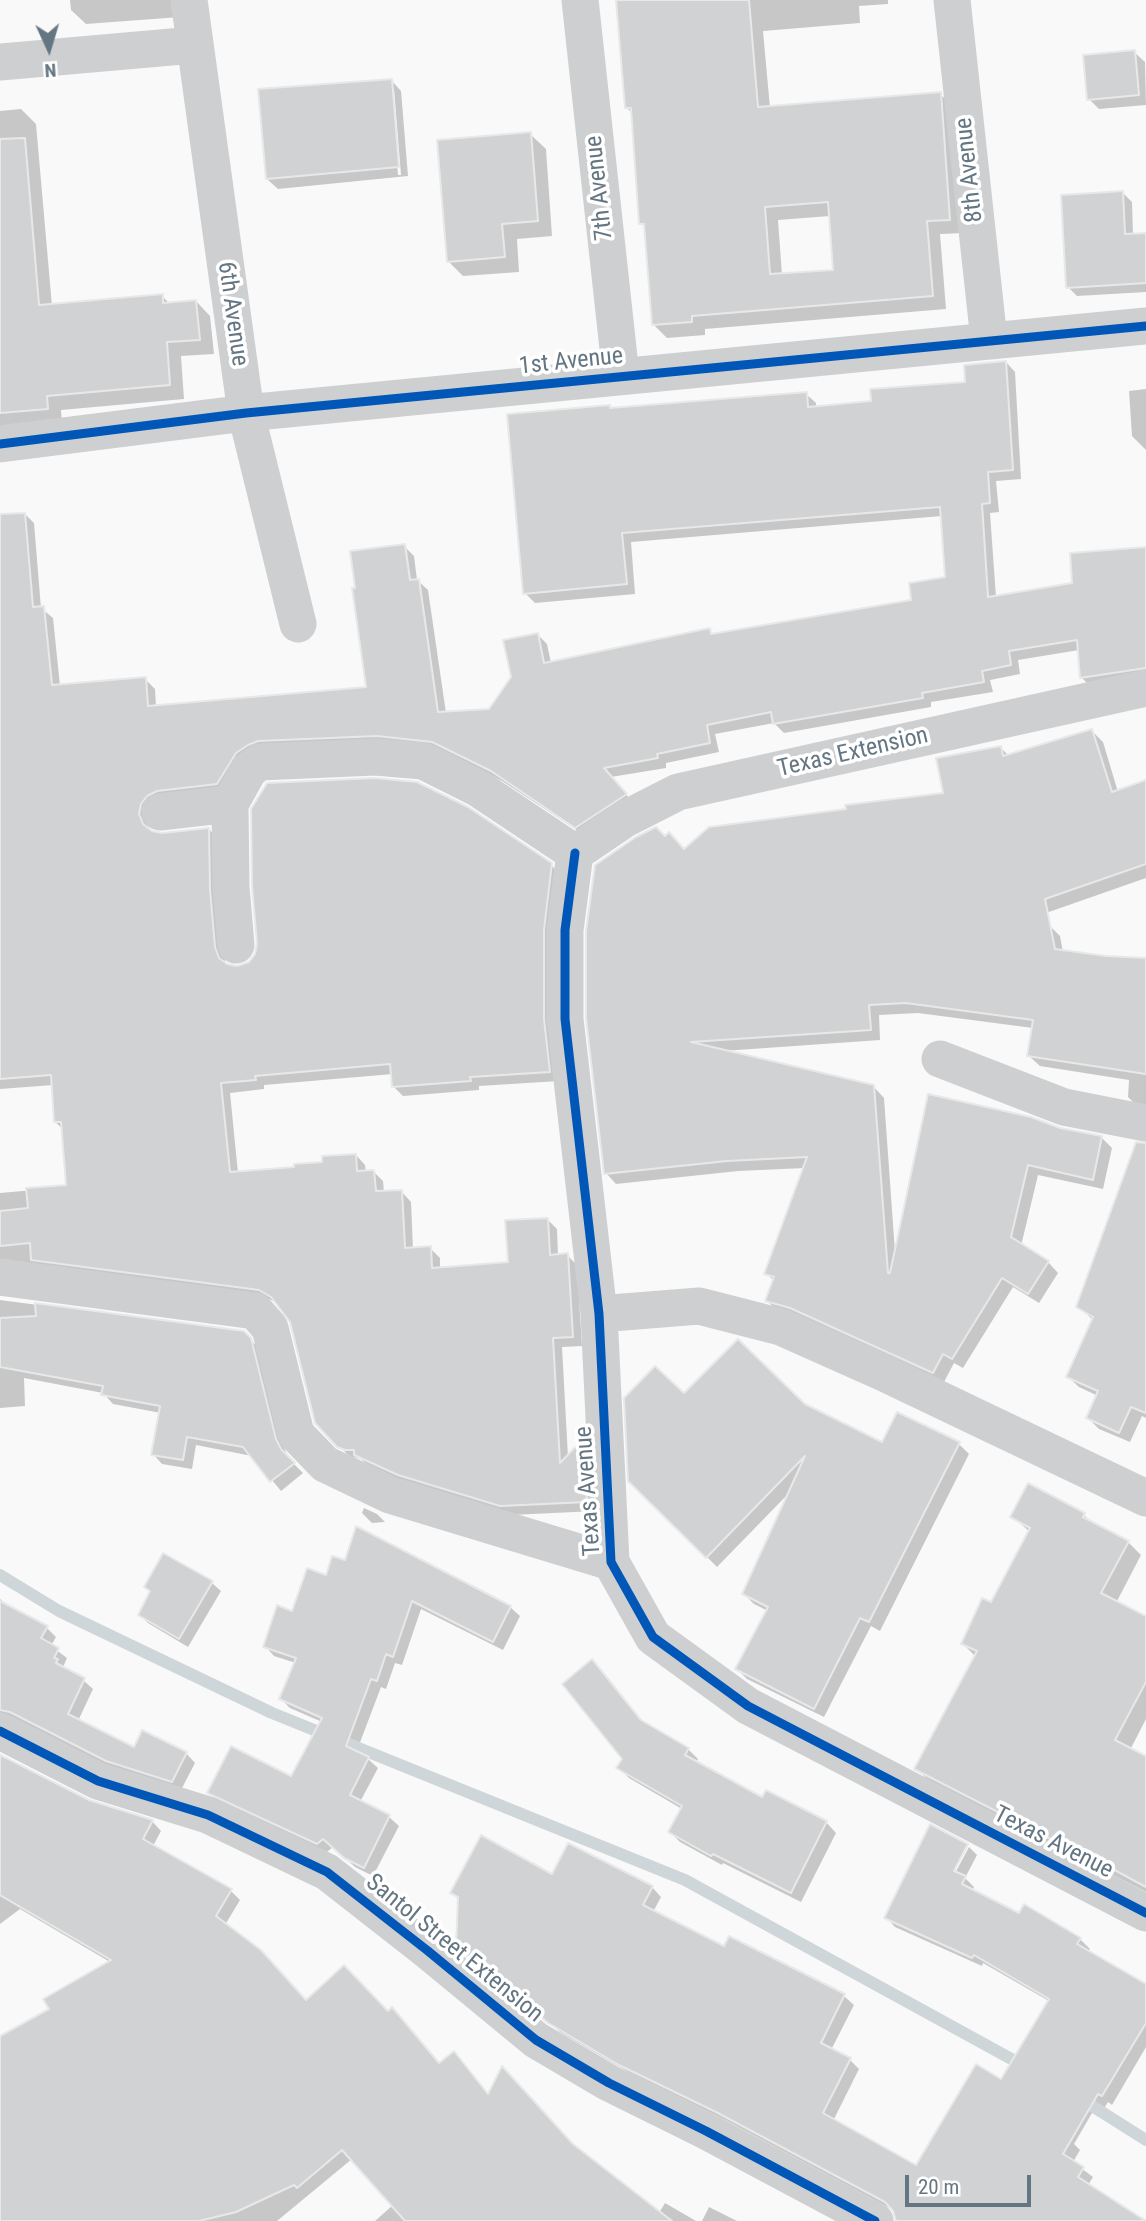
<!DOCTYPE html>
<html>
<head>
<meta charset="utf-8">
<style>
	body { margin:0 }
	#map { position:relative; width:1146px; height:2221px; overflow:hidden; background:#f9f9f9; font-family:"Roboto Condensed",sans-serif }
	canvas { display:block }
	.north { position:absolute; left:14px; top:14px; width:70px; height:70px; -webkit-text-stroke:5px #fff; paint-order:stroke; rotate:176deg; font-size:19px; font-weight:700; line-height:28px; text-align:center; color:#657683 }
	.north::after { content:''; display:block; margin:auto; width:24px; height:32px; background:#657683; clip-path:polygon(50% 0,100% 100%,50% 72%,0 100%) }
	.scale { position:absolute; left:905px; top:2175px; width:126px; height:32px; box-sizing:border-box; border:4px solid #657683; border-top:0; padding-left:9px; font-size:21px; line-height:24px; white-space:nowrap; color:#657683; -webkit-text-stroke:5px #fff; paint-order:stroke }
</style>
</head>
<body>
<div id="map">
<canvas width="1146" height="2221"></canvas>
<div class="north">N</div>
<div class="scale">20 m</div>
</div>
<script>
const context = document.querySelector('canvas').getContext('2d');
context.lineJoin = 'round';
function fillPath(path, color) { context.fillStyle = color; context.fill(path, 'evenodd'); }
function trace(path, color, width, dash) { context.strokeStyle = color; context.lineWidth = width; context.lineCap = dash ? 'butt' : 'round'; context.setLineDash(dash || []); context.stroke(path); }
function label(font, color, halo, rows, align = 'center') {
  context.font = font + ' "Roboto Condensed",sans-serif'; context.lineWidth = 7; context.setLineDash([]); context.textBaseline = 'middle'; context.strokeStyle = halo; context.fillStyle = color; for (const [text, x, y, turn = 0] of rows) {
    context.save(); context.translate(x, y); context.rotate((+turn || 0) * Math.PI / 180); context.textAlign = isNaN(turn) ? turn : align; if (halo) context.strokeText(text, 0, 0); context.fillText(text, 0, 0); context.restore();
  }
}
fillPath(new Path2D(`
	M70,0H178L180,17L86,24L71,10Z
	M618,0H888V4L859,6L860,23L763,31L770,108L940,94L954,107L963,233L940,234L946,309L705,329V335L667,338L653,324L646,228L641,223L633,114L627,108ZM830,216L835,271L782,275L778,220Z
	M1134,52L1145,62L1146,105L1099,109L1089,99Z
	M391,80L401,91L408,176L278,189L267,179ZM391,89H394L401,175H398Z
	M21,109L36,124L52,306L162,296L170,304L196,301L210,316L214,354L181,356L184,399L61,410L62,423L0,427V111Z
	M530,134L546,149L552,236L517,239L519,272L463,276L448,261Z
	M1123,193L1132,202L1133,235H1146V292L1077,296L1068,287Z
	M1006,362L1015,372L1021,479L996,481L999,512L990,513L996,597L1074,584L1146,549V678L1091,687L1082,678L1079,650L1018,660L1020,674L990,680L993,692L931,702V707L784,733L774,723L715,734L719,752L666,763V768L611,777L635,805L586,836L502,781L444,751L269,750L227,793L148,825L151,833L162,835L209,829L218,839L224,958L227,966L237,968L551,865L561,875L559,1081L479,1086V1090L403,1096L393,1086V1074L264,1085V1089L230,1093L238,1173L296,1169L356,1155L365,1165L366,1172H374L383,1181L384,1193L402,1192L411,1202L413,1249L430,1248L440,1258V1269L510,1264L547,1219L557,1229L558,1256L567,1255L577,1265L582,1346L562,1347L568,1457L584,1441L593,1450L596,1511L511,1515L409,1484L366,1464L361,1459L349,1456L317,1423L292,1322L278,1304L269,1299L0,1268V1193L68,1187L63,1129L55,1122L53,1085L0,1089V516L25,514L34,523L41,608L53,618L60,686L145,679L155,689L156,707L368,689L404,546L414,556L417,580L428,590L446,713L490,710L537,634L547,644L551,663L709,630L715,635L914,601L947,578L942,516L631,542L635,594L535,603L525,593L609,407L613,410L806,394L816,403V408L873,403L967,384Z
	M1146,389V450L1132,436L1129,391Z
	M1092,731L1103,742L1118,792L1146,782V878L1009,926L1049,925L1060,936L1063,952L1106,958L1146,960V1109L1139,1108L1128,1097L1129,1080L1040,1066L1029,1056L1033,1028L918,1013L879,1015L880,1040L723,1051L874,1087L884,1098L895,1252L1059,1129L1101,1137L1112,1148L1103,1189L1038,1175L1021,1246L1048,1262L1058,1273L1039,1303L1013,1287L963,1368L954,1363L944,1382L778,1311L767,1301L774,1281L766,1273L805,1168L738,1171L616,1184L606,1173L665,838L685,851L848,811L945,795L1001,748L1009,756Z
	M1146,1179V1418L1142,1416L1130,1442L1099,1429L1088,1418L1098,1396L1079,1387L1068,1377L1093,1320L1078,1306Z
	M0,1300L244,1332L260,1350L285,1450L290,1460L303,1473L281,1491L252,1456L196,1445L192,1469L162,1464L153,1454L161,1413L113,1404L103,1393L24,1378L25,1406L0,1408Z
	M684,1396L804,1405L883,1444H959L969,1454L880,1631L871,1626L824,1717L747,1679L737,1669L768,1611L754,1604L744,1594L790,1492L717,1567L630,1480Z
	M1029,1485L1084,1515L1096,1526L1128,1542L1141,1555L1116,1603L1146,1618V1719L1130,1750L1146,1758V1892L929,1781L916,1768L976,1657L963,1644L992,1604L1030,1532L1013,1517Z
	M364,1508L377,1514L385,1522L372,1523L362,1513Z
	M164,1556L212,1583L221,1591L188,1647L148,1623L140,1615L152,1593Z
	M327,1577L510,1607L520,1616L503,1650L421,1609L402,1665L395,1663L386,1689L381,1687L356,1753L368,1759L378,1768L360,1802L389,1817L399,1826L373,1876L355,1867L333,1847L327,1852L219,1802L210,1793L292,1779L322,1722L290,1708L281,1699L296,1663L274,1656L265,1646Z
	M0,1599L15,1611L47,1628L56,1637L51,1646L67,1658L63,1667L83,1680L93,1689L78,1721L135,1750L186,1753L195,1763L181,1790L117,1770L0,1722Z
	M592,1661L644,1724L688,1749L698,1759L696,1763L763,1800L826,1822L836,1833L801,1902L723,1863L722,1865L680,1842L670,1832L682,1809L629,1778L619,1768L624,1758Z
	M0,1757L88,1801L152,1821L161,1831L153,1846L231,1891L240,1900L225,1925L307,2002L440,2065L463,2063L489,2095L575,2148L659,2213L665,2203L696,2221H375L393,2205L352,2159L277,2221H0V2038L51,2009L110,1962L20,1909L0,1924Z
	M931,1827L968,1846H965L949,1877L952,1879L969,1847L977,1855L965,1878L974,1887L972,1891L1020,1915L1025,1907L1080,1939L1090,1949L1087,1952L1146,1986V2047L1112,2105L1108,2102L1099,2117L1092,2113L1074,2144L1080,2150L1073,2162L1093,2177L1088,2185L1143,2221H897L895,2211L727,2121L630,2073L560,2032L467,1956L459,1899L452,1892L553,1877L652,1887L661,1897L653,1912L724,1948L729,1938L844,1996L854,2005L831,2050L850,2060L859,2069L833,2121L917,2167L1002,2081L1049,2001L983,1963L982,1966L895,1927L886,1917Z
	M709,2207L737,2221H702Z`), '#0003');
trace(new Path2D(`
	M0,1575L59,1611L272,1713L685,1880L1026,2067
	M1078,2097L1146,2140`), '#ced6d9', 12);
const building = new Path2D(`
	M616,0H749L758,107L941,92L950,220L927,221L933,296L692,316V322L652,325L644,224H639L631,108H625ZM828,202L833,270L770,274L765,207Z
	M1135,50L1139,95L1087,100L1083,55Z
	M392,79L399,167L266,179L258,89Z
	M531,132L538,221L502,224L505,257L447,262L437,140Z
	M25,138L39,305L163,294V303L196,300L200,340L167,342L170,385L47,396L48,409L0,413V139Z
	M1123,191L1125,234L1146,233V283L1066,288L1061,195Z
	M1006,361L1013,470L988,472L990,503L982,504L988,597L1072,583L1070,553L1146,547V668L1080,678L1077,640L1009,651L1011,665L982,671L984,682L922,693L923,698L773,724L771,712L707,725L710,743L657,754L658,758L604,768L627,794L575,828L491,771L432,742L377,736L258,741L248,745L236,753L217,784L157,791L147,796L141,804L139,814L143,824L152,831L162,833L209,828L210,889L215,947L219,958L227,964L237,966L249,962L255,954L257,944L252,886L251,809L267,783L375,778L417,782L468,807L552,863L544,930V1019L550,1072L470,1077L471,1081L392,1087L390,1064L255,1076L256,1080L221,1083L230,1172L294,1167V1164L322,1162V1156L356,1154L357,1171L374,1170L376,1191L402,1190L405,1248L431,1246L432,1268L508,1262L505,1220L548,1218L550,1255L568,1253L573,1337L553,1338L560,1463L584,1438L587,1502L500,1506L398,1475L354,1455V1450H345L337,1447L315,1423L290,1322L271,1297L259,1290L31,1260L30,1243L0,1246V1211L28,1208L26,1188L66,1185L61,1122H54L51,1075L0,1079V514L25,513L33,607L44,606L52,685L146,677L148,706L366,687L352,588H355L350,551L405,544L410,580L419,579L438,712L489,709L511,677L503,640L538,633L544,663L710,628L711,634L911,600L909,583L945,577L940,507L622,533L627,584L523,594L507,414L610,405V408L807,392L808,407L871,401L870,389L965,382L964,365Z
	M1092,729L1112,792L1146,780V864L1045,899L1055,949L1106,956L1146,958V1074L1027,1056L1033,1020L906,1003L869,1005L871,1030L691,1042L874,1085L888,1273H890L928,1094L1031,1117L1060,1128L1102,1136L1093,1180L1028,1165L1011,1237L1049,1261L1028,1294L1002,1278L952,1359L943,1354L933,1373L790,1308L765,1301L774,1277L764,1274L807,1157L727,1161L604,1174L586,1018V931L595,865L636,837L656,827L665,836L669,832L684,849L709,827L846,809L845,805L943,793L936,758L1001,746L1003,756Z
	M1136,1142L1146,1143V1413L1131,1407L1119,1433L1086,1418L1098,1391L1066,1377L1093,1317L1076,1307Z
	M35,1303L244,1331L251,1338L276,1439L281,1449L295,1463L270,1482L243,1447L187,1437L183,1460L151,1455L160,1406L101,1395L103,1386L0,1367V1318L36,1316Z
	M738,1339L805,1404L882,1442L897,1412L960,1442L869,1622L860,1618L814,1709L735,1669L768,1607L742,1594L805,1456L706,1558L628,1481L624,1398L655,1366L684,1393Z
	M1028,1483L1085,1513L1083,1517L1129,1541L1101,1593L1146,1616V1682L1115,1740L1146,1756V1887L1070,1846L1068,1848L914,1769L977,1651L961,1644L982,1598L991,1602L1030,1528L1010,1517Z
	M356,1526L511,1606L493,1642L412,1601L393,1657L386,1654L377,1681L371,1679L346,1746L369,1757L350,1795L390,1815L364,1868L344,1858L323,1839L317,1844L207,1793L231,1746L291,1776L322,1718L279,1699L296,1658L263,1647L277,1605L292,1611L307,1568L326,1575L332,1556L345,1560Z
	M163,1553L213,1581L179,1639L138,1615L150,1591L144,1587Z
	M0,1601L48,1626L41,1638L59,1648L54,1658L58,1659L56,1663L85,1678L68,1714L134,1747L142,1730L187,1752L172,1782L106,1761L10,1712L0,1710Z
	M592,1659L641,1720L689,1748L685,1755L762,1797L766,1790L827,1821L791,1893L713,1854L711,1856L668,1832L682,1806L616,1768L622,1759L562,1684Z
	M0,1755L89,1800L153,1820L143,1839L232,1889L216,1916L261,1950L306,2000L344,1965L388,2011L392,2007L439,2063L454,2051L488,2094L502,2066L573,2144L672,2221H405L342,2150L297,2188L294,2185L236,2212L199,2221H0V2036L49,2009L43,1999L111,1960L0,1895Z
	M930,1824L968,1844L954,1871L966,1876L962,1884L1019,1913L1024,1904L1081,1938L1077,1944L1146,1984V2023L1102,2096L1098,2094L1063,2154L1084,2167L1078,2177L1146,2221H896L893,2211L885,2202L716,2112L619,2065L548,2023L456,1947L458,1897L450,1893L481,1835L552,1874L568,1843L653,1886L643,1905L724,1946L729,1936L845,1994L821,2043L851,2058L823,2113L916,2165L976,2064L1001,2079L1049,1999L974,1955L972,1958L884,1918Z`);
fillPath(building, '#d0d2d3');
trace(building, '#e8e8e8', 2);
trace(new Path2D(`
	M189,0L246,413L298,624
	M580,0L621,376
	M952,0L989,340
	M0,62L194,45
	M0,444L246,413L1146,326
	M230,804L231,887L236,945
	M160,812L230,804L249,770L260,762L375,757L423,761L479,789L575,853
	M575,853L565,930V1019L599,1314L611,1562L653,1637L748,1706L1146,1913
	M575,853L625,819L678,792L1146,688
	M940,1059L1064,1107L1146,1123
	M0,1277L255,1311L270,1328L296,1434L325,1464L390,1495L611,1562
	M599,1314L699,1306L781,1327L882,1372L1146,1498
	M0,1731L98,1781L208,1815L327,1872L428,1951L536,2040L609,2083L706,2131L875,2221`), '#cecfd0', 37);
trace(new Path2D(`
	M0,444L246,413L1146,326
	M575,853L565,930V1019L599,1314L611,1562L653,1637L748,1706L1146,1913
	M0,1731L98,1781L208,1815L327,1872L428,1951L536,2040L609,2083L706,2131L875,2221`), '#0057b8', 9);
label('24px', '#657683', '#fff', [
	["8th Avenue",970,170,-96],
	["7th Avenue",600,188,-96],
	["6th Avenue",232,314,82],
	["1st Avenue",571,362,-6],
	["Texas Extension",853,753,-13],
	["Texas Avenue",589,1491,-94],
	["Texas Avenue",1053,1843,27],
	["Santol Street Extension",454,1949,39]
]);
</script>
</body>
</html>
